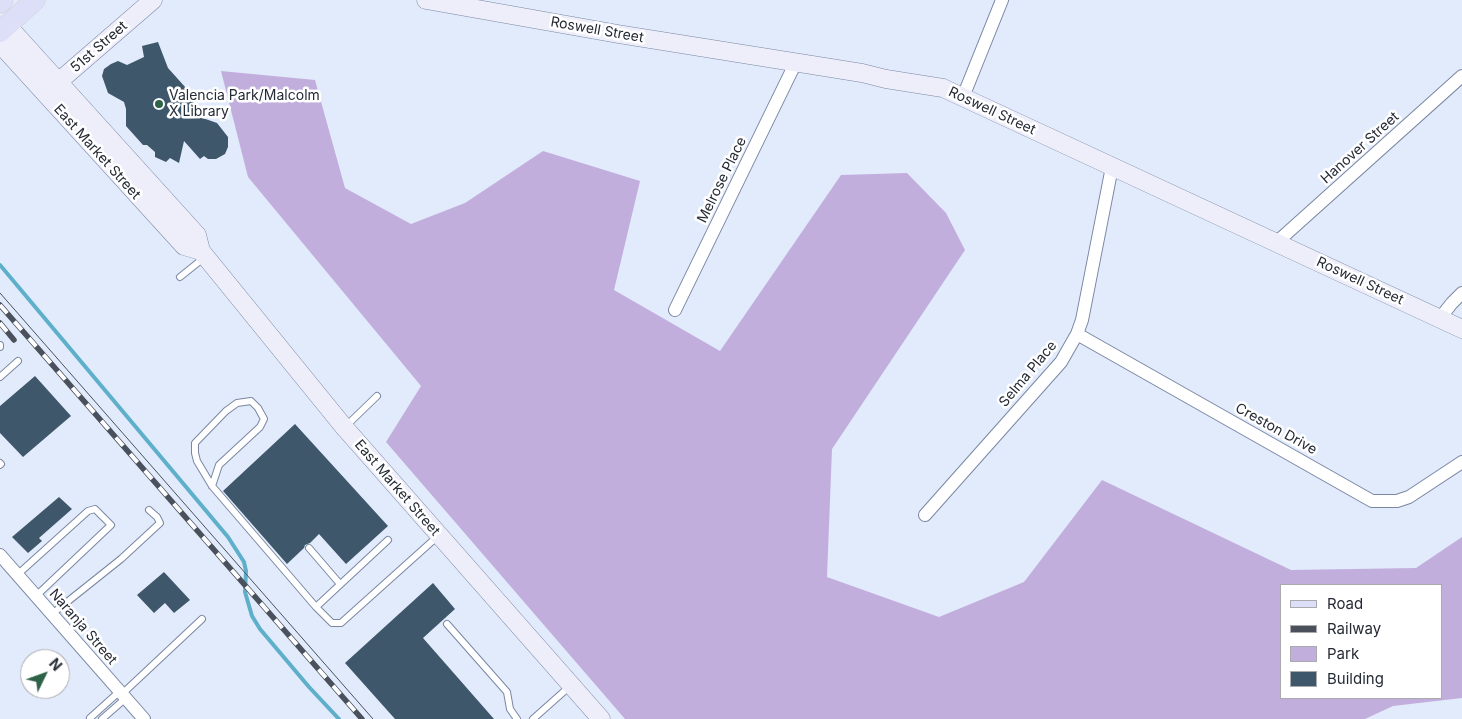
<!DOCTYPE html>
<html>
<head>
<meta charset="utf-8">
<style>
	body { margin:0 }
	#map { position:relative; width:1462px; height:719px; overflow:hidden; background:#e2ebfc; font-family:Inter,sans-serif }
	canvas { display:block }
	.legend { position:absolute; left:1280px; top:584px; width:162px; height:115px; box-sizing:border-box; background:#fff; border:1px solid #a8aaae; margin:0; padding:6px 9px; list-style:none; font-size:15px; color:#252b35 }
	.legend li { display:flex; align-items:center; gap:10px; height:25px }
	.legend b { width:25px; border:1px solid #a8aaae }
	.north { position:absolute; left:20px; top:649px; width:50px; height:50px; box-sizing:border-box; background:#fff; border:1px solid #a8aaae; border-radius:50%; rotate:48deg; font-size:14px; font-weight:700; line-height:20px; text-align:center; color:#252b35 }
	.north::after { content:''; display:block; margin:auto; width:18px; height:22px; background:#2e6348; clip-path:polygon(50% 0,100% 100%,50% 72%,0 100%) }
</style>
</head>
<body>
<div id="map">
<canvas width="1462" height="719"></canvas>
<ul class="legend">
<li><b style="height:6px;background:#dddef7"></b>Road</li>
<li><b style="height:6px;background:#4a515c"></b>Railway</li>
<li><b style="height:14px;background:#c2aedc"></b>Park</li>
<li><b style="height:14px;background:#3f576a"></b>Building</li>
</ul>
<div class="north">N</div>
</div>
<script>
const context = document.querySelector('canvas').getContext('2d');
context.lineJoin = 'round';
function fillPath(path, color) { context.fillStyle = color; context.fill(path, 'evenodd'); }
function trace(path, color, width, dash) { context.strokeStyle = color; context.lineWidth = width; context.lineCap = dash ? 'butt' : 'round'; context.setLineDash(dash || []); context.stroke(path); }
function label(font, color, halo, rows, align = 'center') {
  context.font = font + ' Inter,sans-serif'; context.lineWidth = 5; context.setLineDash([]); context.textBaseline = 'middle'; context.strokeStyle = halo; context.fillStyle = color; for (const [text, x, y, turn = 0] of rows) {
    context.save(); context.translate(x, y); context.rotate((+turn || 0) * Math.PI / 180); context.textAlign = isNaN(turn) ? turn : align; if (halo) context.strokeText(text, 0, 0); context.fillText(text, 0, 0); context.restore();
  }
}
fillPath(new Path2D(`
	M221,71L315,80L345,188L411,224L465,203L543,151L640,181L614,290L720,351L841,175L907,173L946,213L965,250L832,449L827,577L939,617L1024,582L1102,480L1291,570L1416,568L1462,537V698L1393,706L1365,719H625L386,442L421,386L248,177ZM1281,585H1441V698H1281Z`), '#c2aedc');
trace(new Path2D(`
	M0,265L228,537L244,562L246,571L245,592L252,616L260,629L309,687L339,719`), '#5eafca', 4);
fillPath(new Path2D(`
	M158,42L168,68L186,88L197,94L192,106L198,108L194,115L217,123L228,137V147L225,154L216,159H208L204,156L200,159L184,141L179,163L170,158L166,162L155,157V152L147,145H143L126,126V109L124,102L108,93L102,76L104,69L111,64L118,61L127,65L144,57L142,46Z
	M35,376L71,416L23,457L0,433V406Z
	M295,424L388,526L346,564L319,534L310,543L305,545L304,548L287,564L223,491Z
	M59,497L72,509L39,538L42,541L28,553L12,537Z
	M164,572L190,600L174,613L165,603L154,613L137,595Z
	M433,583L455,609L423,638L494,719H395L345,663Z`), '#3f576a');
const lane = new Path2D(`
	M180,277L205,257
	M0,345V347
	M0,377L18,361
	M345,427L377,396
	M0,463L1,464L0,465
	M212,486L219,465L260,427L264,419L258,408L251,401L237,403L226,411L195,443V453L197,461L212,486L316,607L332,623H341L438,536
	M309,548L340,584
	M17,575L88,511L95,509L111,525L36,596
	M316,607L388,540
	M52,614L121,559L160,523L157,517L149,510
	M447,624L507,692L510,709L517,719
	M122,694L202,619
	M90,718L120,691
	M102,719L126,698
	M533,719L569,687`);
const street = new Path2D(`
	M963,97L1002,0
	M1277,242L1462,76
	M675,310L796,62
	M1440,318L1452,303L1462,293
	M1077,334L1372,501H1397L1409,497L1462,462
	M925,515L1061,362L1077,334L1082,320L1112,167
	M0,555L144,719`);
const secondary = new Path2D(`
	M426,0L618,34L862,73L886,79L943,88L1462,329
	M7,25L197,235L201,251L344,427L601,719
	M0,44L184,246L201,251
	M49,90L153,0`);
const primary = new Path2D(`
	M0,3L3,0
	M0,32L35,0`);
trace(lane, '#7a87a2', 8);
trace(street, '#7a87a2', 14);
trace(secondary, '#7a87a2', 19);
trace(primary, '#cfd0d3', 21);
trace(lane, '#fff', 6);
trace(street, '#fff', 12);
trace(secondary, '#eeeefb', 18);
trace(primary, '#dddef7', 20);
trace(new Path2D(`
	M0,293L373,719`), '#4a515c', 1);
const rail = new Path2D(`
	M0,305L362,719
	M0,323L14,340`);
trace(rail, '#4a515c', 5.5);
trace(rail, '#fff', 4, [11]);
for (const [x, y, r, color] of [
	[159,104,5,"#2e6348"]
]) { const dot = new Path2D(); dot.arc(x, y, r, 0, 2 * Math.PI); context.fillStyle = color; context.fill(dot); trace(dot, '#fff', 2); }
label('14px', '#252b35', '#fff', [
	["Roswell Street",597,30,10],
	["51st Street",99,47,-41],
	["Roswell Street",992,111,25],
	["Hanover Street",1360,148,-42],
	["East Market Street",97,152,48],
	["Melrose Place",722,180,-64],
	["Roswell Street",1360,281,25],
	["Selma Place",1028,374,-50],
	["Creston Drive",1276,429,29],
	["East Market Street",397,488,49],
	["Naranja Street",83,627,49]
]);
label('14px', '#252b35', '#fff', [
	["Valencia Park/Malcolm",169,96],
	["X Library",169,112]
], 'left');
</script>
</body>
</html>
